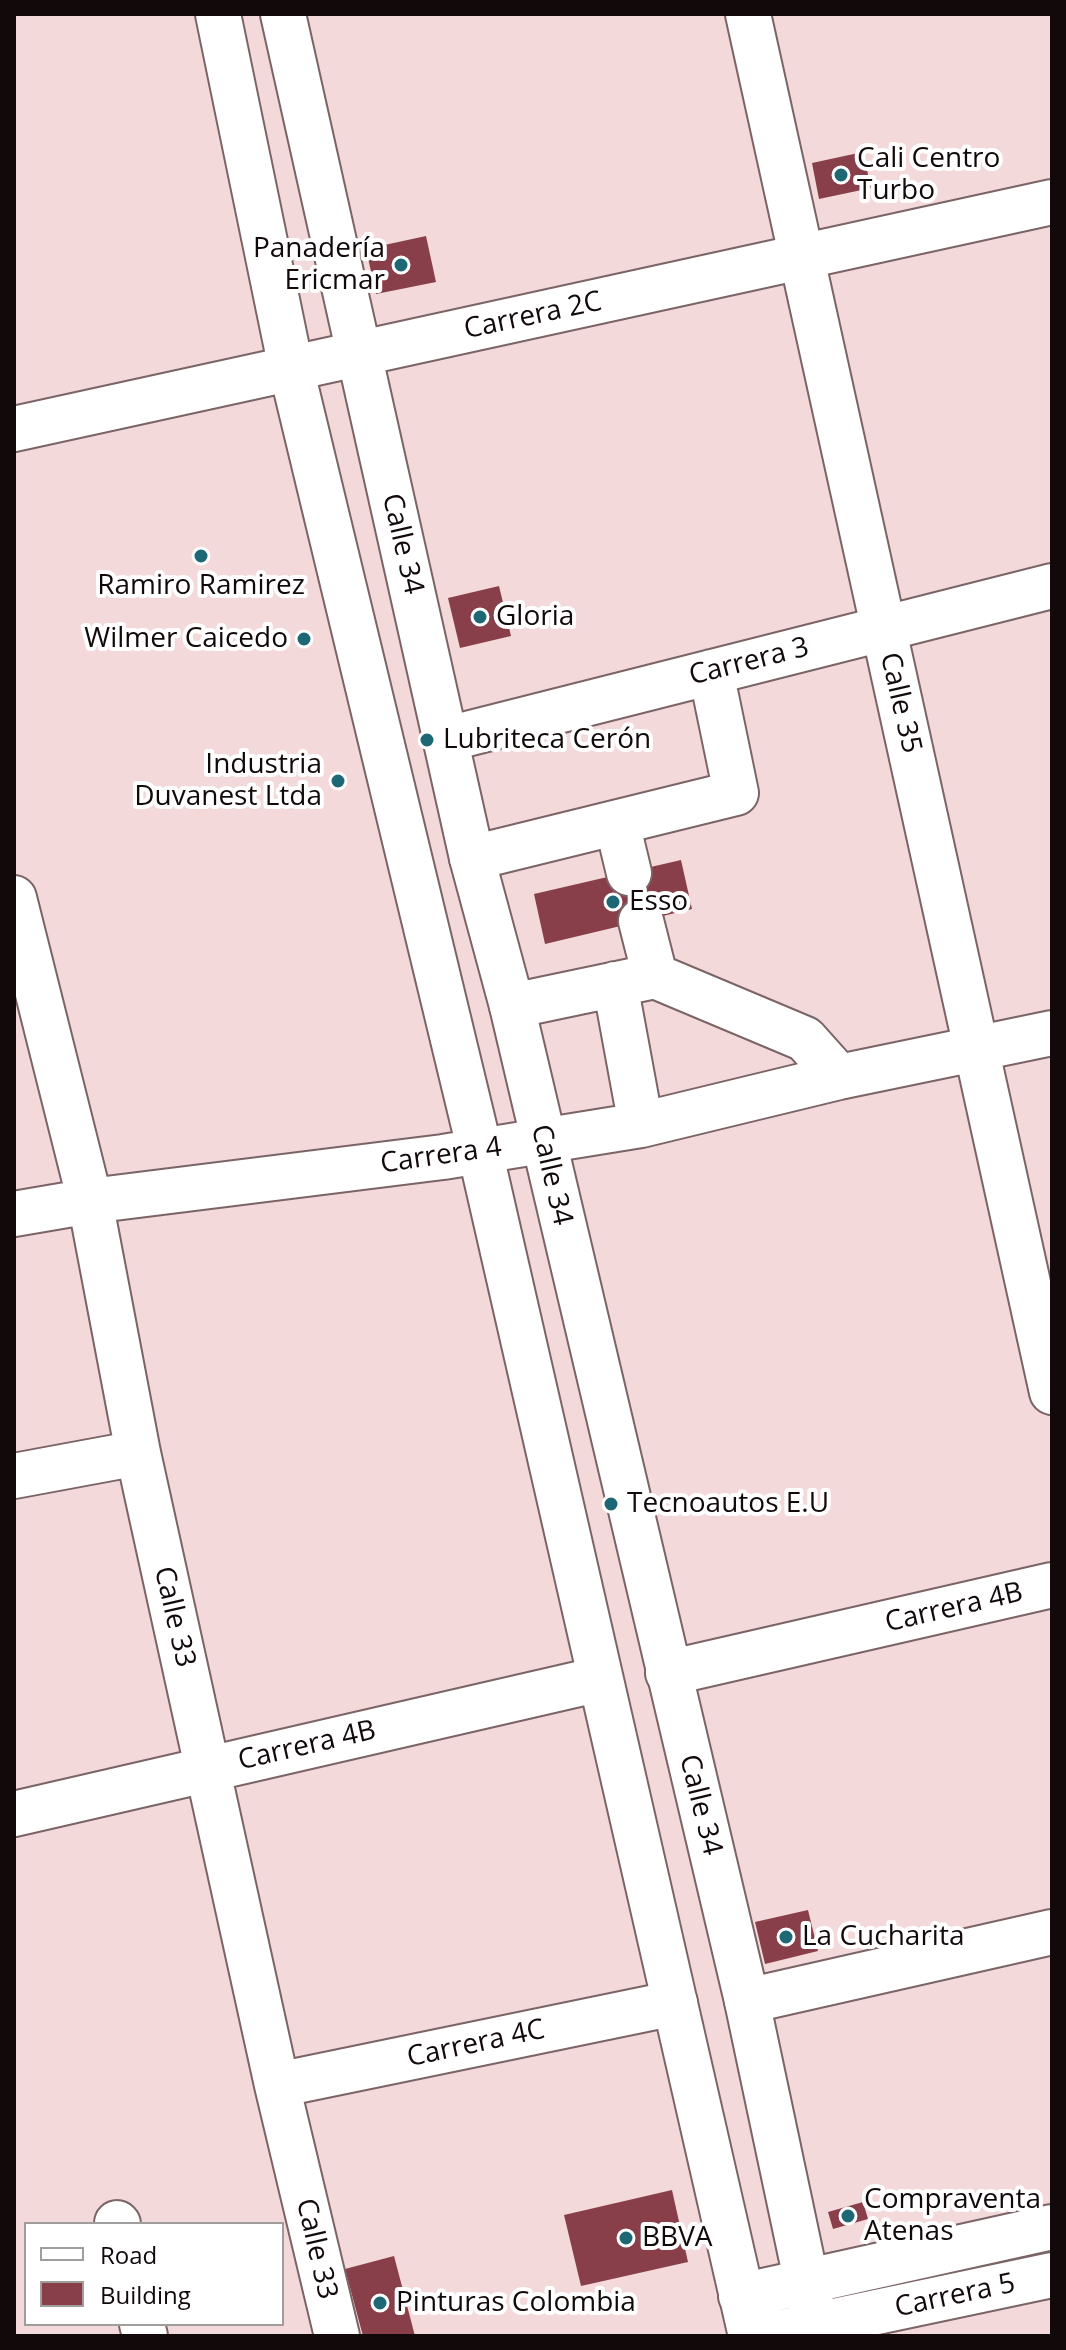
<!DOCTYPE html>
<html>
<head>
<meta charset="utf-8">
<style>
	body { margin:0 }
	#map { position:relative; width:1066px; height:2350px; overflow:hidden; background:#f3d9da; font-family:"Open Sans",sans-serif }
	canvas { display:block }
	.frame { position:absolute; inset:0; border:16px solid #12090a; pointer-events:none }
	.legend { position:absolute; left:24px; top:2222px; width:260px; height:104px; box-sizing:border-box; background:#fff; border:2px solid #a09d9d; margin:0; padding:10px 14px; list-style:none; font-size:24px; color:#12090a }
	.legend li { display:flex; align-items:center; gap:16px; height:40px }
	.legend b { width:40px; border:2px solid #a09d9d }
</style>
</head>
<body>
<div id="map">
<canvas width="1066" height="2350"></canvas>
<div class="frame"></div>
<ul class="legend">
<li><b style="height:10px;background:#fff"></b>Road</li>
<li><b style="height:22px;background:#883f49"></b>Building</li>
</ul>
</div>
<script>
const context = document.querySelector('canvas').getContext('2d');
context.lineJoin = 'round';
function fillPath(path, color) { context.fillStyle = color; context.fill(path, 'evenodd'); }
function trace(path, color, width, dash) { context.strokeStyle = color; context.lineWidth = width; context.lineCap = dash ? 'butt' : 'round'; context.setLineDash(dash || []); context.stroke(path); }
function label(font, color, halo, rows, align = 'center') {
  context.font = font + ' "Open Sans",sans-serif'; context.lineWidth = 8; context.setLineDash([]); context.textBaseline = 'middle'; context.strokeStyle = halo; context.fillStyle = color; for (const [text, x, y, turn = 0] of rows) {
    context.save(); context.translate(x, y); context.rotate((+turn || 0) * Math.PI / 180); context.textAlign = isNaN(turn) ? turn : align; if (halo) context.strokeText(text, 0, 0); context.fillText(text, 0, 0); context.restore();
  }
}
fillPath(new Path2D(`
	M863,152L871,188L819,199L812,163Z
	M426,236L436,282L376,294L366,249Z
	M499,586L511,636L460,648L448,598Z
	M681,860L692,909L545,944L534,894Z
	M808,1910L818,1951L765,1964L755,1922Z
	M672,2190L688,2262L581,2286L564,2215Z
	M863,2202L868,2219L833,2229L828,2212Z
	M394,2256L415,2336H363L345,2269Z`), '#883f49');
const minor = new Path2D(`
	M748,14L1052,1392
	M14,429L1052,202
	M447,739L1052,586
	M617,823L629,873
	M472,858L736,793L711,672
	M14,898L90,1201L138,1453L277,2085L337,2336
	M655,976L805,1039L839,1077
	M615,984L641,1125
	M512,1006L655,976L641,921
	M14,1214L90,1201L443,1157L641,1125L839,1077L1052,1033
	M14,1476L138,1453
	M668,1673L1052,1585
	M14,1814L600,1679
	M747,2001L1052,1932
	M277,2085L675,2003
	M117,2223L118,2224
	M142,2324L145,2336`);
const major = new Path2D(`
	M218,14L291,368L480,1151L751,2336
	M283,14L472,858L512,1006L747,2001L818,2336
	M741,2296L1052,2227
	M763,2336L1052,2275`);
trace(minor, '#7b6466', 48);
trace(major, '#7b6466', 48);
trace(minor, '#fff', 44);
trace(major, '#fff', 44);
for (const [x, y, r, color] of [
	[841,175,8,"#1e6774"],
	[401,265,8,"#1e6774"],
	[201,556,8,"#1e6774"],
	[480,617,8,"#1e6774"],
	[304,639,8,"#1e6774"],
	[427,740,8,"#1e6774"],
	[338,781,8,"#1e6774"],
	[613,902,8,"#1e6774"],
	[611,1504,8,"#1e6774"],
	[786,1937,8,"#1e6774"],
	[848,2216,8,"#1e6774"],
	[626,2238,8,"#1e6774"],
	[380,2303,8,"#1e6774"]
]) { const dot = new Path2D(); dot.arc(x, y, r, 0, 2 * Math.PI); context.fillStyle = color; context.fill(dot); trace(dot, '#fff', 3); }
label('28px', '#12090a', '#fff', [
	["Cali Centro",857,159],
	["Turbo",857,191],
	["Panadería",385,249,"right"],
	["Ericmar",385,281,"right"],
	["Ramiro Ramirez",201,586,"center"],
	["Gloria",496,617],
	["Wilmer Caicedo",288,639,"right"],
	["Lubriteca Cerón",443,740],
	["Industria",322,765,"right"],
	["Duvanest Ltda",322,797,"right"],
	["Esso",629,902],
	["Tecnoautos E.U",627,1504],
	["La Cucharita",802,1937],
	["Compraventa",864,2200],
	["Atenas",864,2232],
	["BBVA",642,2238],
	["Pinturas Colombia",396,2303]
], 'left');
label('28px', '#12090a', '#fff', [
	["Carrera 2C",533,316,-12],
	["Calle 34",402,544,77],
	["Carrera 3",749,662,-14],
	["Calle 35",900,703,77],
	["Carrera 4",441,1156,-8],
	["Calle 34",551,1175,77],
	["Carrera 4B",954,1608,-13],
	["Calle 33",174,1617,77],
	["Carrera 4B",307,1746,-13],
	["Calle 34",700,1805,76],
	["Carrera 4C",476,2044,-12],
	["Calle 33",316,2249,77],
	["Carrera 5",955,2296,-12]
]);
</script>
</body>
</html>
